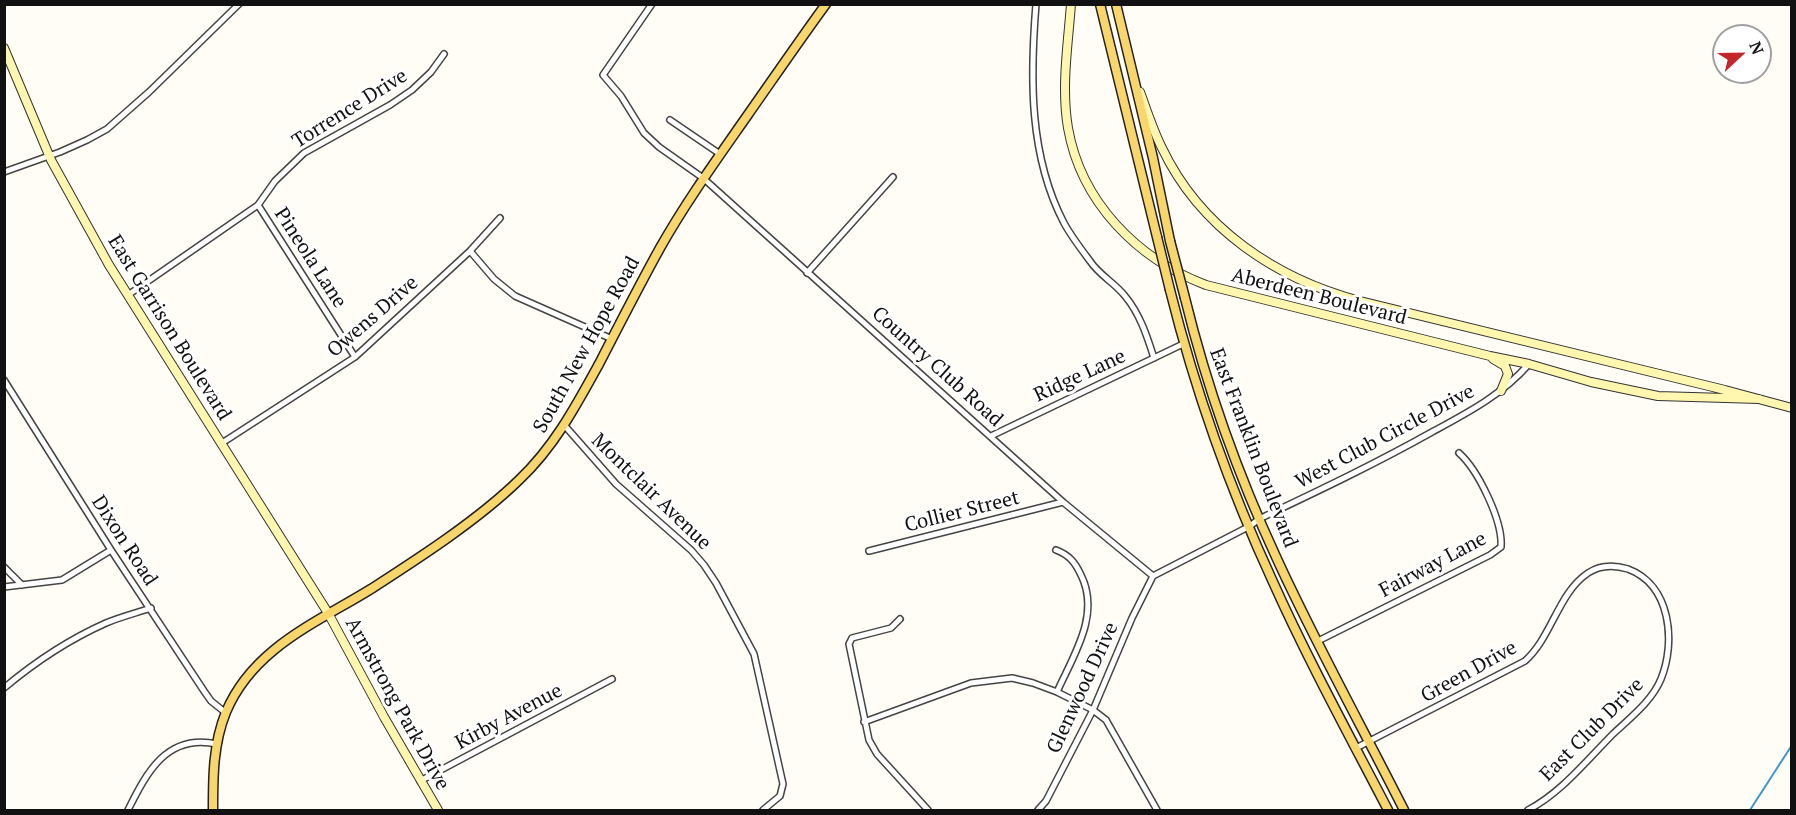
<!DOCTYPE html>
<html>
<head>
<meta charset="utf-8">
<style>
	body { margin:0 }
	#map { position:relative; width:1796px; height:815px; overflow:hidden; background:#fffdf5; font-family:"PT Serif",serif }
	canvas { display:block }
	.frame { position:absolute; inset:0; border:6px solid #111; pointer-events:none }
	.north { position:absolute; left:1712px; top:24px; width:60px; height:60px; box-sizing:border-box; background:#fff; border:2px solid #a0a0a0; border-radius:50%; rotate:68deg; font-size:16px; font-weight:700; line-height:24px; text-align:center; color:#111 }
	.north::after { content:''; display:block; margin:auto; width:21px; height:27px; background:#c4262e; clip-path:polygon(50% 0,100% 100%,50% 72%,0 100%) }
</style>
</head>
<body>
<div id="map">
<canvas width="1796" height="815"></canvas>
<div class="frame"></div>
<div class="north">N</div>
</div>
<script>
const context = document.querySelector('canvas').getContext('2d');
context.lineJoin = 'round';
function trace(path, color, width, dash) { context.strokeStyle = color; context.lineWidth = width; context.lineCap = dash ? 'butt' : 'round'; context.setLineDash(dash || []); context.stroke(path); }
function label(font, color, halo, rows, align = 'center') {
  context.font = font + ' "PT Serif",serif'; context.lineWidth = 6; context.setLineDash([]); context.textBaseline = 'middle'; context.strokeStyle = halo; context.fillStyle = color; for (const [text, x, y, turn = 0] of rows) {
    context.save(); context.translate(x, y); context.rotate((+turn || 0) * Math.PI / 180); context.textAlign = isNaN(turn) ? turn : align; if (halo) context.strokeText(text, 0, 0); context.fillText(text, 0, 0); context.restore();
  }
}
trace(new Path2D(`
	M1750,810L1792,745`), '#3f96cf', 2);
const minor = new Path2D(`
	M652,4L603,75L621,96L644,133L659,147L703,178L1063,502L1153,576
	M1036,4C1030,78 1029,156 1064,223C1071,236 1081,249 1090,261C1099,275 1115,283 1125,296C1140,314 1147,336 1154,358
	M670,120L720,154
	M4,172L60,152L87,140L107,129L149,92L239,4
	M258,205L355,357
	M470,251L494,279L515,296L612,339
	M807,273L893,177
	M128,295L258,205L275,181L304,153L390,105L412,90L431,72L444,54
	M4,380L111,550L204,691L211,701L226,713
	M565,426L616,484L691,550L704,565L716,583L754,654L783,784L780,796L763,810
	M991,436L1183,344
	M222,443L355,357L470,251L500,218
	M1056,550C1069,555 1075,562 1081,575C1101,615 1073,656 1057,692
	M869,551L1063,502
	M4,567L22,585
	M1153,576L1250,526L1259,519C1318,491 1375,464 1432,432C1467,413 1502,395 1529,364
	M4,587L62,580L111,550
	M900,619L891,628L852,638L849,644L869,740L877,754L928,810
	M1318,641L1490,555L1501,547C1503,521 1478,470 1459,453
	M4,688C35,662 70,639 106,623C120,617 136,613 151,608
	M864,722L971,683L1012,678L1033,683L1057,692L1093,710L1106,720L1157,810
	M1356,748L1525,661C1552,637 1558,593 1588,573C1600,565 1615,565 1628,569C1671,585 1676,642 1661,679C1652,701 1630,718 1613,734C1587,760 1561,793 1528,810
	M420,781L612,679
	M128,810C147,772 167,733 217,744
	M1038,810L1046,801L1093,710L1132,618L1153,576`);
const secondary = new Path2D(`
	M1071,4C1068,45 1061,87 1068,128C1081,202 1137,259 1206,285L1490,356L1529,364L1591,382L1658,396L1759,399
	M4,48L51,160L109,265L328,613L384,717L438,810
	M1140,92C1147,111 1153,130 1162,148C1200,228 1276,279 1360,301L1725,390L1792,408
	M1493,359L1505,366L1508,374L1501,391`);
const primary = new Path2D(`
	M1100,4L1157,237
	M1116,4L1153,158L1170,241
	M1170,290C1195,390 1230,489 1273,582C1308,660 1349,735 1388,810
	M1185,298C1207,388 1238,475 1277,559C1316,644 1362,727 1404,810
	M213,810C213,777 213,744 226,712C253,648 316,623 371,589C419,558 478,520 519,480C554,447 576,406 599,364C619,325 639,286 660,248C686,202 717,159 747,116C773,79 799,41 826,4`);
trace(minor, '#444', 8);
trace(secondary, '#333', 10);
trace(primary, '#222', 11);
trace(minor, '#fff', 5);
trace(secondary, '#fff6b0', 8);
trace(primary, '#f9d66b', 8);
const primaryBridge = new Path2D(`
	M1157,237L1170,290
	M1170,241L1185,298`);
trace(primaryBridge, '#222', 11, []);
trace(primaryBridge, '#f9d66b', 8);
label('20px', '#111', '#fff', [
	["Torrence Drive",350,109,-32],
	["Pineola Lane",310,258,57],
	["Aberdeen Boulevard",1319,297,14],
	["Owens Drive",373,317,-41],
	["East Garrison Boulevard",169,328,58],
	["South New Hope Road",587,345,-61],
	["Country Club Road",937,367,42],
	["Ridge Lane",1080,376,-25],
	["West Club Circle Drive",1385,437,-28],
	["East Franklin Boulevard",1253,448,69],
	["Montclair Avenue",651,492,44],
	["Collier Street",962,512,-14],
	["Dixon Road",124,541,57],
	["Fairway Lane",1433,565,-28],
	["Green Drive",1469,672,-29],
	["Glenwood Drive",1083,688,-65],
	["Armstrong Park Drive",397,704,61],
	["Kirby Avenue",509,717,-28],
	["East Club Drive",1592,730,-45]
]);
</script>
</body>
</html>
